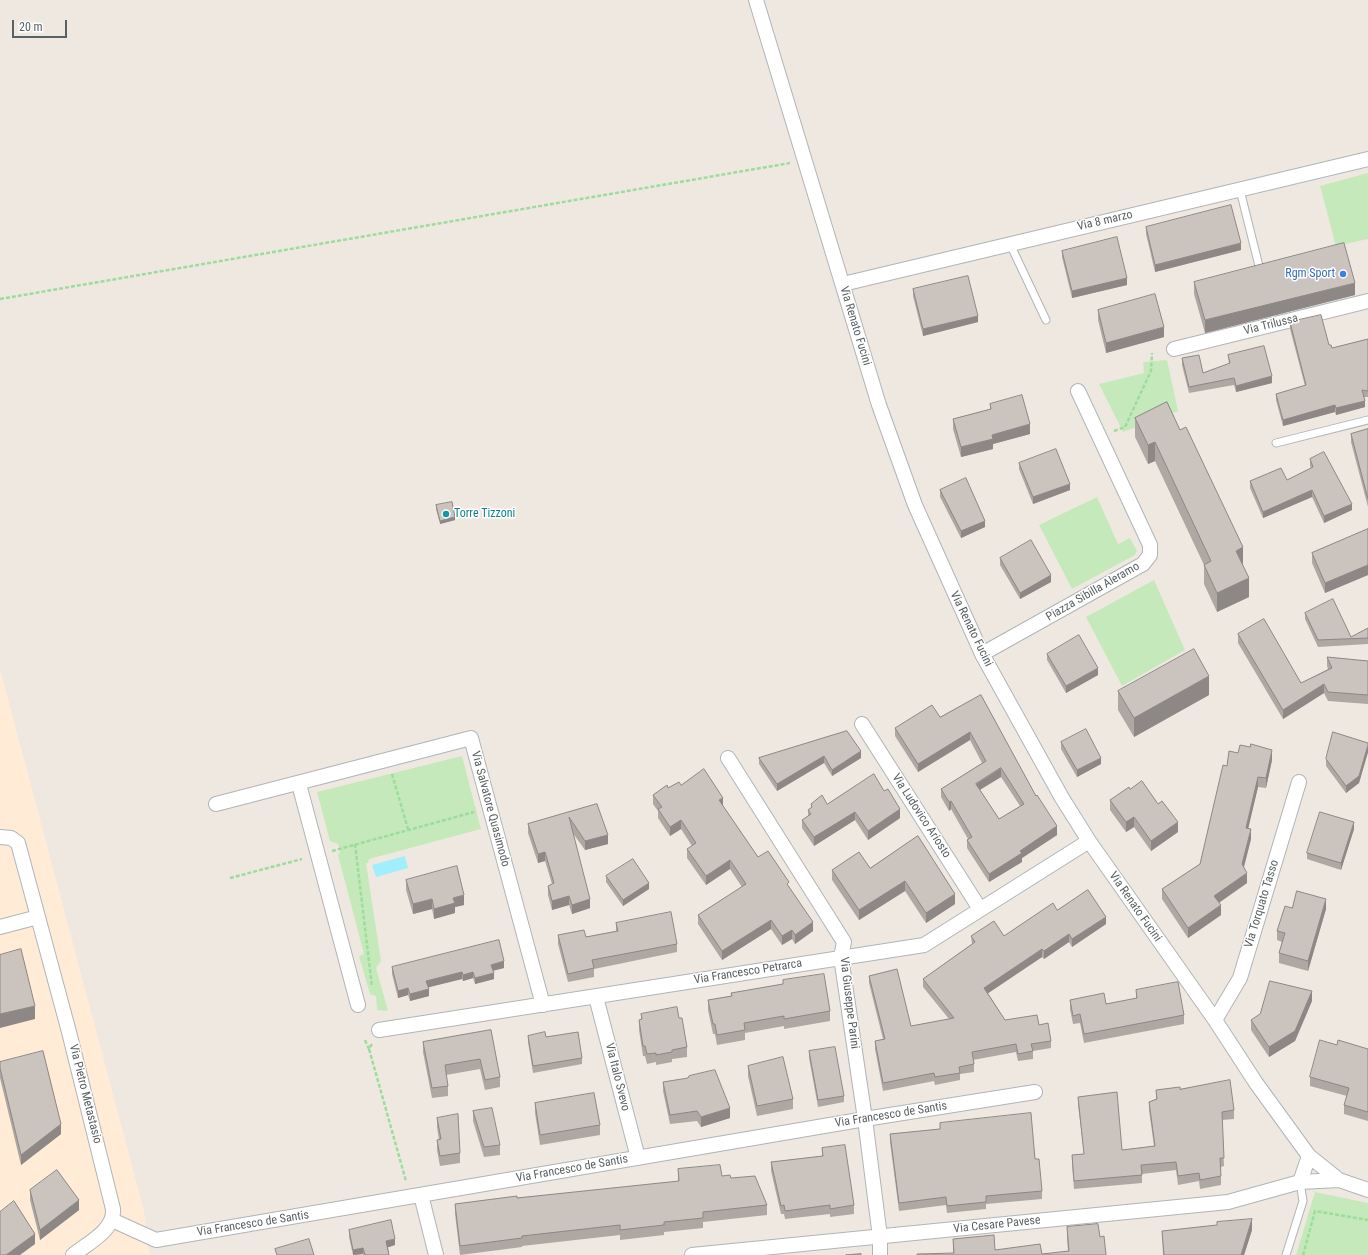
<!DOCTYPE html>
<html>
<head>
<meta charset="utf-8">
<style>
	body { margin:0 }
	#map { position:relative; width:1368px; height:1255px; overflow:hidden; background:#efe8e1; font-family:"Roboto Condensed",sans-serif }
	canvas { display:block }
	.scale { position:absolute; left:12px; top:20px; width:55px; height:18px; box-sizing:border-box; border:2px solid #5a6164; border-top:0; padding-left:5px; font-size:12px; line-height:14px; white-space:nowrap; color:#5a6164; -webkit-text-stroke:3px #fff; paint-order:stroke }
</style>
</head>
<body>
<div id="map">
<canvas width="1368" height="1255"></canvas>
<div class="scale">20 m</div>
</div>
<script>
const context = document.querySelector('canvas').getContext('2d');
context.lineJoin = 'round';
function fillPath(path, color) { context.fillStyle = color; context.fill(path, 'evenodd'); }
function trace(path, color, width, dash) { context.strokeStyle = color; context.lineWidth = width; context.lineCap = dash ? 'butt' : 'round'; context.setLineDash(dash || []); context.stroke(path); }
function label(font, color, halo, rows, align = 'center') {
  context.font = font + ' "Roboto Condensed",sans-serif'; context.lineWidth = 3; context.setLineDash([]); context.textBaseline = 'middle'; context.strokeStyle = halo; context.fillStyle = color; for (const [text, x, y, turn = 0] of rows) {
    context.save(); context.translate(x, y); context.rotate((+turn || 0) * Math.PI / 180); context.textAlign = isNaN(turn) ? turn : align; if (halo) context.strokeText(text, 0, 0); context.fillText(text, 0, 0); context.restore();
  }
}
fillPath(new Path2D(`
	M0,669L144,1211L150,1255H0Z`), '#ffebd6');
fillPath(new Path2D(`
	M1368,173V239L1336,246L1320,186Z
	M1167,360L1178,411L1123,432L1099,384L1144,373L1143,362Z
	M1097,497L1118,544L1130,538L1137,551L1135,555L1072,589L1039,525Z
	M1154,580L1185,650L1122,686L1086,617Z
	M462,756L481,829L369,859L368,863H366L381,961L376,968L388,1011L377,1010L376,996L370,994L359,956L364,954L338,855L340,852L338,844L330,841L317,792Z
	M1315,1192L1368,1203V1255H1296Z`), '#c6e9bb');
fillPath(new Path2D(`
	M405,856L408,868L376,877L372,865Z`), '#a1eeff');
const service = new Path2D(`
	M1240,190L1259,266
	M1010,244L1046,320
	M1276,443L1368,420
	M1286,1255L1303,1201L1300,1182`);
const minor = new Path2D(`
	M756,0L879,405L915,505L982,654L1062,798L1089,841L1215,1020L1256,1083L1309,1156L1339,1180L1368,1190
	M843,284L1368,159
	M1174,349L1368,301
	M982,654L1143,564L1150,555V545L1078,391
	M862,724L980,909
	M728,758L844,942L841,957L865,1119L880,1237V1255
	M299,784L358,1005
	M216,804L471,738L543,1005
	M0,837L11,838L18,843L38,917L0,927
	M38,917L69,1032L113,1209C115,1230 88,1243 73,1255
	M596,997L638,1158
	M1215,1020L1240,978L1299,782
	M379,1030L924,945L1089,841
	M1300,1182L1309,1156
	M421,1195L436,1255
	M112,1220L156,1240L865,1119L1035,1092
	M692,1255L1228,1202L1300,1182L1339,1180`);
trace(service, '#afb5b8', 9);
trace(minor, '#afb5b8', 16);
trace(new Path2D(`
	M0,299L790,163
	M1114,431L1125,427L1151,371L1152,353
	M392,774L408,829
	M355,844L372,987
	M332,851L474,812
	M230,878L302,859
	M365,1040L369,1049
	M372,1044L369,1049L406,1181
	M1303,1255L1315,1211L1368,1220`), '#9cdd9d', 2.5, [4, 2]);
trace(service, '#fff', 7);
trace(minor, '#fff', 14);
fillPath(new Path2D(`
	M1146,227L1241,250L1155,272L1146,234Z
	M1062,251L1127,285L1072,298L1062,257Z
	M1194,282L1355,295L1205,333L1194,294Z
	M913,289L978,322L923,336L913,296Z
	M1098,310L1164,337L1106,353L1098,320Z
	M1290,322L1329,345L1332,348L1368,339V397H1364L1365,407L1336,415L1335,412L1283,426L1276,400V394L1305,386L1290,329Z
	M1228,355L1272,383L1236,392L1234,385L1189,393L1182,365V358L1203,373L1229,364Z
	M1167,402L1243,565L1249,597L1217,612L1204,584V565L1155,461L1148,464L1135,437V418Z
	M990,404L1030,434L993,444V449L961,457L953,429V419L990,409Z
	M1368,429V507L1351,442V434Z
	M1310,459L1352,510L1324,523L1312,497L1263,518L1250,488V481L1287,480L1311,468L1310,466Z
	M1019,463L1070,490L1033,504L1019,469Z
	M940,490L985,527L961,538L940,497Z
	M436,505L455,520L440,524L436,509Z
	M1368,529V575L1325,593L1312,563V553Z
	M1000,558L1051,582L1020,599L1000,565Z
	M1305,613L1351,637L1368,628V644L1318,647L1305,619Z
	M1238,634L1301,683L1328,669L1327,666V657L1368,661V704L1328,701L1324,693L1283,719L1238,643Z
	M1047,654L1098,675L1066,693L1047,660Z
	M1118,691L1209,695L1134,737L1118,710Z
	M981,695L1057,835L1022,858V862L989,882L967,848V840L968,839L951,809L949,811L941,797V789L982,763L970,740L918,772L895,736V728L940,717ZM1001,777L1020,806L999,819L980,790Z
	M847,731L861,758L832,776L824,763L777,791L759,764V758Z
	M1061,742L1101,764L1077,777L1061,749Z
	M1368,743V752L1359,783L1346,793L1326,766V759Z
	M1272,760L1266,788L1258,787L1248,828L1251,839L1244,867L1247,883L1219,903L1221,915L1188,938L1162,899V889L1200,864L1227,766Z
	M681,785L723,806L758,857L789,887L813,931L795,944L792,939L782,945L771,929L722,960L698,924V915L742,887L730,869L706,885L687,858V849L692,846L681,829L670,836L658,818V811L653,804V795L668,788Z
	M1130,789L1178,832L1151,851L1134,827L1126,832L1110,810V800Z
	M597,804L608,844L585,850L572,832L590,908L572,914L569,905L552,910L548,895V886L552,884L545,861L538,863L528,833V824Z
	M811,804H827L900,818L868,840L855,820L814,846L802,828V820L808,816V810L811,808Z
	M1354,829L1341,870L1307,859V853Z
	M918,836L955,904L926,923L905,891L859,920L832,880V870L870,868Z
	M606,876L649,889L623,906L606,882Z
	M406,880L464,905L455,907V913L434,919L432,909L413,914L406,890Z
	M1292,908L1326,909L1308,971L1279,963V953L1282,942L1277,940V931Z
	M1057,910L1106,924L1072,947L1069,942L1044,959L1042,957L988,993L1005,1020L1039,1025L1051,1041V1048L1033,1051V1059L1018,1061L1016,1052L973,1060L974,1064V1072L960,1074V1080L935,1085L934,1081L883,1091L875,1049V1041L883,1039L869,983V976L911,1026L949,1019L923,987V979L972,944L971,936H1004Z
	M616,923L677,944V952L594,969V977L568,982L558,944V935L586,937L616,931Z
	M392,967L504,968L493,971L494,979L475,984L473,978L463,981L462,979L428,987L429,996L410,1001L408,995L398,998L392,974Z
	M783,980L830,1011V1021L784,1029V1026L745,1033V1040L717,1045L715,1034H713L708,1010V1000L731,996V993L783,984Z
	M1136,990L1184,1015V1024L1084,1043L1080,1023L1073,1024L1070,1009V1000L1106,1004L1136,999Z
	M1312,1001L1295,1041L1269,1057L1251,1030V1020Z
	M641,1014L679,1018L687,1047V1057L672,1059V1062L656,1065V1062L647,1064L645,1056H643L639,1030V1020H641Z
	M491,1030L500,1077V1087L485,1090L480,1069L446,1075L448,1086V1096L432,1098L423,1052V1042Z
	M528,1036L546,1037L582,1058V1064L533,1073L528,1042Z
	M1337,1045L1368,1049V1121L1344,1114V1105L1347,1096L1310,1086V1077Z
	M809,1051L844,1096V1102L818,1107L809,1058Z
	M0,1062L61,1134L21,1165L0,1078Z
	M748,1066L793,1099V1109L757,1116L748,1076Z
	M663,1082L730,1118L701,1127L697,1121L670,1124L663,1091Z
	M1180,1089L1234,1110V1119L1222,1120L1224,1166L1221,1167V1185L1200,1189L1199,1181L1178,1185L1176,1170L1142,1174V1183L1074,1189L1072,1164V1155L1084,1154L1078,1105V1097L1122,1150L1154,1146L1149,1110V1102L1156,1099V1090Z
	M535,1103L600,1125V1135L540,1145L535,1113Z
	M473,1111L500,1145V1155L484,1157L473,1121Z
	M437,1118L460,1153V1163L440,1166L437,1150V1140H439L437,1127Z
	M940,1123L1035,1159L1042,1191V1199L986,1204V1209L947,1213L946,1205L899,1211L890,1142V1134L940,1129Z
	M822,1148L854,1205V1214L830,1217V1214L785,1219L784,1214H781L771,1171V1162L822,1156Z
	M678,1169L722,1176L731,1178L767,1205V1215L703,1222V1228L664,1232V1235L620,1240V1235L522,1246V1247L460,1255L455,1214V1204L678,1182Z
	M30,1190L79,1210L40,1240L30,1200Z
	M1067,1227L1100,1237L1106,1255L953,1253V1239L995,1250L1042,1254L1068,1251L1067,1238Z
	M349,1230L395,1245L388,1247L389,1255H363V1254L353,1255L349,1237Z
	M1252,1230L1244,1255H1163L1162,1231Z`), '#aea8a3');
fillPath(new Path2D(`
	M1241,243V250L1155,272V265Z
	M1127,278V285L1072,298V291Z
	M1355,283V295L1205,333V320Z
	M978,316V322L923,336V329Z
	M1164,327V337L1106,353V343Z
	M1272,376V383L1236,392V386Z
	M1365,401V407L1336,415V408Z
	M1335,405V412L1283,426V420Z
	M1030,424V434L993,444V449L961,457V447L992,435Z
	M1155,442V461L1148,464V445Z
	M1070,484V490L1033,504V497Z
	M1312,490V497L1263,518V512Z
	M1352,504V510L1324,523V516Z
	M455,517V520L440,524V521Z
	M985,521V527L961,538V531Z
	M1243,547V566L1236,551Z
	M1368,565V575L1325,593V583Z
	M1051,575V582L1020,599V593Z
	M1249,578V597L1217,612V593Z
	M1098,668V675L1066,693V686Z
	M1209,676V695L1134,737V718Z
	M1324,684V693L1283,719V710Z
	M970,732V740L918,772V764Z
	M1368,745V752L1359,783L1346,793V786Z
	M1272,750V760L1266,788V778Z
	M861,751V758L832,776V770Z
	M824,756V763L777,791V784Z
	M1101,758V764L1077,777V770Z
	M1001,768V777L976,792V784Z
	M1258,777V787L1246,838V828Z
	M723,798V807L719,800Z
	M951,801V809L949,811V802Z
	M900,809V818L868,840V831Z
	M855,812V820L814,846V837Z
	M1134,817V827L1126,832V822Z
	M681,820V829L670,836V827Z
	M1178,822V832L1151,851V841Z
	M1354,822V829L1341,870V863Z
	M1057,826V835L1022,858V862L989,882V874L1020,851Z
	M1251,829V839L1242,874V864Z
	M608,835V844L585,850V841Z
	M545,852V861L538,863V854Z
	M730,860V869L706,885V876Z
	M1247,873V883L1214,906V896Z
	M905,881V891L859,920V910Z
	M649,883V889L623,906V900Z
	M955,894V904L926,923V913Z
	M464,895V905L455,907V913L434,919V909L453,898Z
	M569,896V905L552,910V901Z
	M432,899V909L413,914V904Z
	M590,899V908L572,914V905Z
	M1326,899V909L1308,971V961Z
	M1221,905V915L1188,938V928Z
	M1106,917V924L1072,947V939Z
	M771,920V929L722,960V951Z
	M813,922V931L795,944V935Z
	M792,930V939L782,945V936Z
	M1069,934V942L1044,959V951Z
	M1042,949V957L984,996V988Z
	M504,961V968L491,971V965Z
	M462,972V979L426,988V981Z
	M473,972V978L463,981V975Z
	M494,973V979L475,984V978Z
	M408,988V995L398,998V991Z
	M429,989V996L410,1001V994Z
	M1312,991V1001L1295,1041L1269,1057V1047Z
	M35,1006V1019L0,1028V1014Z
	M730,1108V1118L701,1127V1117Z
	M61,1124V1134L21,1165V1155Z
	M79,1200V1210L40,1240V1230Z
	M1252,1219V1230L1244,1255H1241Z
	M35,1234V1244L20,1255H6Z
	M395,1239V1245L386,1248V1241Z
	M363,1248V1254L353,1255V1250Z`), '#8d8885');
const building = new Path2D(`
	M1231,205L1241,243L1155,265L1146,227Z
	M1117,237L1127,278L1072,291L1062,251Z
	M1344,243L1355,283L1205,320L1194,282Z
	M968,276L978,316L923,329L913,289Z
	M1155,294L1164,327L1106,343L1098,310Z
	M1321,315L1329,345H1331L1332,348L1368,339V391L1362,390L1365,401L1336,408L1335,405L1283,420L1276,394L1306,385L1290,322Z
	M1264,346L1272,376L1236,386L1234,378L1189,387L1182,358L1199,355L1203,373L1230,363L1228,355Z
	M1022,395L1030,424L992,435L993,439L961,447L953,419L991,409L990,404Z
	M1167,402L1180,430L1186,427L1243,547L1236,551L1249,578L1217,593L1204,565L1211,561L1155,442L1148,445L1135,418Z
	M1368,429V499L1351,434Z
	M1056,449L1070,484L1033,497L1019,463Z
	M1324,452L1352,504L1324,516L1312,490L1263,512L1250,481L1281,468L1287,480L1313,467L1310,459Z
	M966,478L985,521L961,531L940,490Z
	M452,502L455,517L440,521L436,505Z
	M1368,529V565L1325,583L1312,553Z
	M1031,540L1051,575L1020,593L1000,558Z
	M1333,599L1351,637L1368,628V638L1318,640L1305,613Z
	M1264,619L1301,683L1332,668L1327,657L1368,661V695L1328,692L1324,684L1283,710L1238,634Z
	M1079,635L1098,668L1066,686L1047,654Z
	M1194,649L1209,676L1134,718L1118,691Z
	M981,695L1036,796L1037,795L1057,826L1020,851L1022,853L989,874L967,840L972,837L951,801L949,802L941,789L986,761L970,732L918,764L895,728L932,705L940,717ZM1001,768L1024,804L999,819L976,784Z
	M1086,729L1101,758L1077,770L1061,742Z
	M847,731L861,751L832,770L824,756L777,784L759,758Z
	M1333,732L1368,743V745L1359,776L1346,786L1326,759Z
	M1251,744L1272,750L1266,778L1258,777L1246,828L1251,829L1242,864L1247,873L1214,896L1221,905L1188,928L1162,889L1200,864L1223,765L1227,766L1229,751L1238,753L1240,745L1250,747Z
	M704,769L723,798L719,800L758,857L768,851L789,882L787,884L813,922L795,935L792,930L782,936L771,920L722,951L698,915L746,884L730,860L706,876L687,849L696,843L681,820L670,827L658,809L662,807L653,795L667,785L668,788L679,782L681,785Z
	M874,774L884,791L888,789L900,809L868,831L855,812L814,837L802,820L811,814L808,810L812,807L811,804L822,795L827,804Z
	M1142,781L1158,804L1162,801L1178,822L1151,841L1134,817L1126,822L1110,800L1129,787L1130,789Z
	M597,804L608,835L585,841L569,817L590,899L572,905L569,896L552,901L548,886L554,883L545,852L538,854L528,824Z
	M1320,812L1354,822L1341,863L1307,853Z
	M918,836L955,894L926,913L905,881L859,910L832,870L859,852L870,868Z
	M633,859L649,883L623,900L606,876Z
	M457,866L464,895L453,898L455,903L434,909L432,899L413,904L406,880Z
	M1088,890L1106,917L1072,939L1069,934L1044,951L1042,949L984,988L1005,1020L1037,1015L1039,1025L1048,1023L1051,1041L1031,1044L1033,1051L1018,1054L1016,1044L972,1052L974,1064L959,1067L960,1073L935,1077L934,1073L883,1083L875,1041L885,1039L869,976L897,969L911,1026L954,1018L923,979L975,942L971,936L994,921L1004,936L1053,903L1057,910Z
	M1297,891L1326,899L1308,961L1279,953L1285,933L1277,931L1285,906L1292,908Z
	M671,912L677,944L592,960L594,968L568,974L558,935L584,930L586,937L618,931L616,923Z
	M499,940L504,961L491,965L494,973L475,978L473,972L463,975L462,972L426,981L429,989L410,994L408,988L398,991L392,967Z
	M21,949L35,1006L0,1014V955Z
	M824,974L830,1011L784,1019V1016L744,1023L745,1030L717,1035L715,1024H713L708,1000L732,996L731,993L783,984V980Z
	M1270,981L1312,991L1295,1031L1269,1047L1251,1020L1260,1014Z
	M1178,982L1184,1015L1084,1034L1080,1014L1073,1016L1070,1000L1104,993L1106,1004L1137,998L1136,990Z
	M677,1007L679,1018H682L687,1047L672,1050V1052L656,1055V1053L647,1054L645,1046H643L639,1020L642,1019L641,1014Z
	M491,1030L500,1077L485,1080L480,1059L445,1065L448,1086L432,1088L423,1042Z
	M545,1032L546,1037L578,1032L582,1058L533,1066L528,1036Z
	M1320,1040L1337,1045L1338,1040L1368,1049V1112L1344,1105L1349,1088L1310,1077Z
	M835,1047L844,1096L818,1100L809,1051Z
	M43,1051L61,1124L21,1155L0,1068V1062Z
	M783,1057L793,1099L757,1106L748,1066Z
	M715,1070L730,1108L701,1117L697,1111L670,1115L663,1082L688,1078L689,1076Z
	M1230,1080L1234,1110L1222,1112L1224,1158H1220L1221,1176L1200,1180L1199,1173L1178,1176L1176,1162L1141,1165L1142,1175L1074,1181L1072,1155L1084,1154L1078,1097L1117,1092L1122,1150L1155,1146L1149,1102L1157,1099L1156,1090L1180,1087V1089Z
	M594,1093L600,1125L540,1135L535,1103Z
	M492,1108L500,1145L484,1147L473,1111Z
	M1031,1113L1035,1159H1039L1042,1191L986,1196V1202L947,1206L946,1197L899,1203L890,1134L940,1129V1123Z
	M458,1114L460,1153L440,1156L437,1140L441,1139L437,1118Z
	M845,1145L854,1205L830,1209V1205L785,1211L784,1205L781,1206L771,1162L823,1156L822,1148Z
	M720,1165L722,1176L730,1175L731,1178L755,1176L767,1205L703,1212V1218L664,1222V1225L620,1230V1225L522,1236V1238L460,1246L455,1204L517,1196V1198L679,1181L678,1169Z
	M57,1170L79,1200L40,1230L30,1190Z
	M14,1201L35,1234L6,1255H0V1212Z
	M1252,1219L1241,1255H1164L1162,1231L1217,1225V1222Z
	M391,1220L395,1239L386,1241L389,1255H365L363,1248L353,1250L349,1230Z
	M1098,1224L1100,1237L1104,1236L1106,1255H917V1254L954,1253L953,1239L994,1235L995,1250L1040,1244L1042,1254L1069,1251L1067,1227Z
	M309,1239L314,1255H277L275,1249Z
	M861,1254V1255H846Z`);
fillPath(building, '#cac3be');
trace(building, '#8d8885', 1);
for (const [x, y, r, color] of [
	[1343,274,4,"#3f7fe0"],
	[446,514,4,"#0f9aa8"]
]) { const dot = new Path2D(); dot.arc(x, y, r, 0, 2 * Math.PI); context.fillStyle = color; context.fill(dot); trace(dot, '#fff', 1.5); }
label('12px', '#5a6164', '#fff', [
	["Via 8 marzo",1105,221,-13],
	["Via Trilussa",1271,325,-14],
	["Via Renato Fucini",855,326,73],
	["Piazza Sibilla Aleramo",1093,592,-30],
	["Via Renato Fucini",971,629,64],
	["Via Salvatore Quasimodo",490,809,75],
	["Via Ludovico Ariosto",921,816,57],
	["Via Torquato Tasso",1262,904,-73],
	["Via Renato Fucini",1135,907,55],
	["Via Francesco Petrarca",748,972,-9],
	["Via Giuseppe Parini",849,1003,83],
	["Via Italo Svevo",617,1077,76],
	["Via Pietro Metastasio",85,1094,76],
	["Via Francesco de Santis",891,1115,-9],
	["Via Francesco de Santis",572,1169,-10],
	["Via Francesco de Santis",253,1224,-9],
	["Via Cesare Pavese",997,1225,-6]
]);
label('12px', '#366cbe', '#fff', [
	["Rgm Sport",1335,274]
], 'right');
label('12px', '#0d838f', '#fff', [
	["Torre Tizzoni",454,514]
], 'left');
</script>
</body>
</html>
